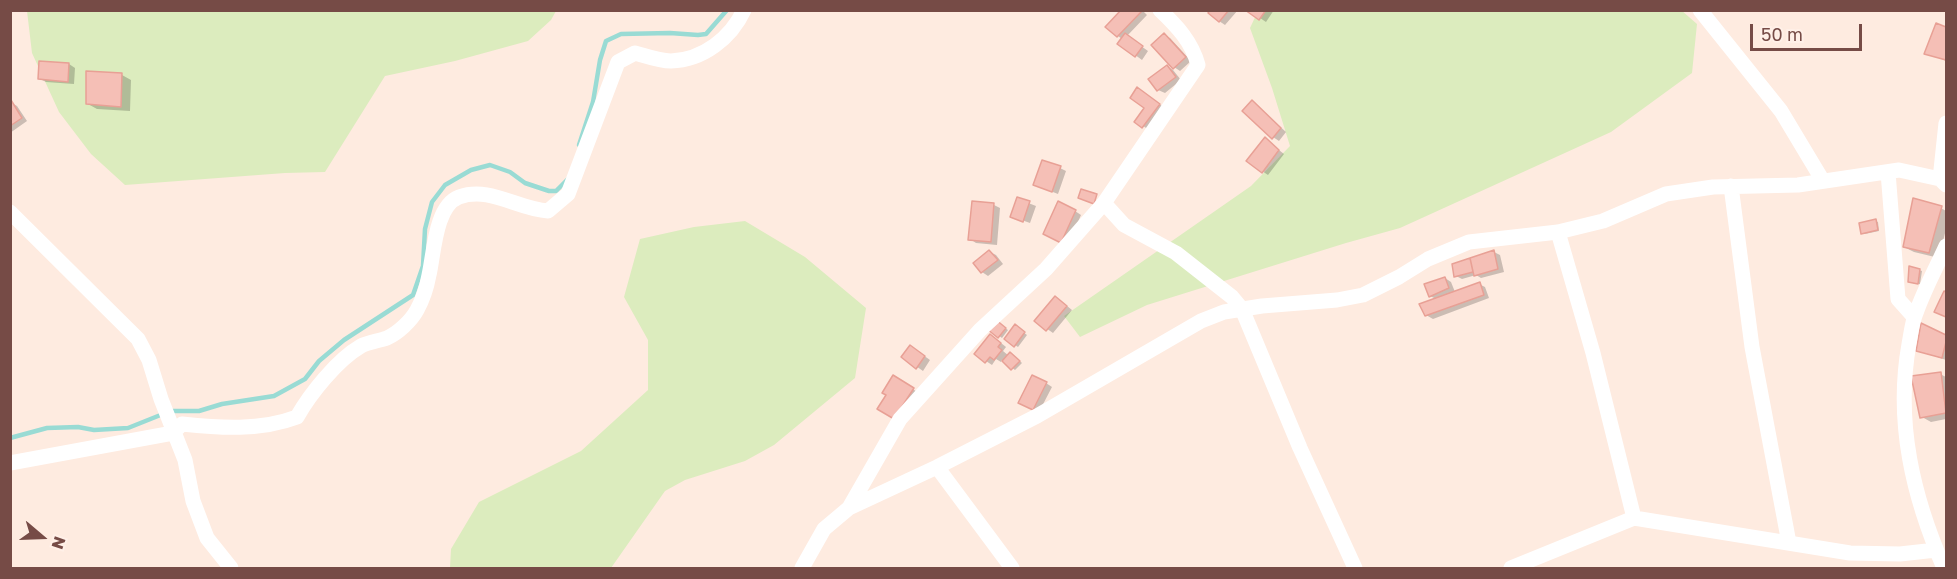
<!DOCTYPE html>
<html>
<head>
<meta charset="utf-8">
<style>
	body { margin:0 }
	#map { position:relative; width:1957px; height:579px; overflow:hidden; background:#feebe0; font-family:"Golos Text",sans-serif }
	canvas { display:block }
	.frame { position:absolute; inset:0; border:12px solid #764b46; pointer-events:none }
	.north { position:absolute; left:12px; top:507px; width:60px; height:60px; -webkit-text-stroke:4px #fff0e8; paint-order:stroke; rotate:109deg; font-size:16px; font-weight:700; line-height:24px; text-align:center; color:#764b46 }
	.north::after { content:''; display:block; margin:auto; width:21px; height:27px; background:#764b46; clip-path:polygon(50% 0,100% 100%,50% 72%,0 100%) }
	.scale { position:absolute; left:1750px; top:24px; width:112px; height:27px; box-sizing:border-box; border:3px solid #764b46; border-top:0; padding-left:8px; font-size:18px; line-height:21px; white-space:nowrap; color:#764b46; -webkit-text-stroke:4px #fff0e8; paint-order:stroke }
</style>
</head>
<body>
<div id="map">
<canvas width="1957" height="579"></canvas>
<div class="frame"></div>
<div class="north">N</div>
<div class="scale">50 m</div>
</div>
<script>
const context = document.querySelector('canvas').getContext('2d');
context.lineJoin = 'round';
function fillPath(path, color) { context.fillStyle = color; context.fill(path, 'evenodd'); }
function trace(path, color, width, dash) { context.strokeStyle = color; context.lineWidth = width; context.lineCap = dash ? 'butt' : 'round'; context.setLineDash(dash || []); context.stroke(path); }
fillPath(new Path2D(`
	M1681,10L1697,24L1692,73L1611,132L1400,228L1346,243L1147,305L1080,337L1064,316L1251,186L1290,146L1272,88L1250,28L1258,11Z
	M27,11H556L551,20L528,41L455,61L385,76L325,172L285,173L125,185L91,154L59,112L32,53Z
	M745,221L805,257L866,308L855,378L774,445L745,461L685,480L665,491L611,568H450L451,549L479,502L581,451L648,390V340L624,297L640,239L694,227Z`), '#dcecbe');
fillPath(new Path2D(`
	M1123,10H1142L1147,15L1127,36L1148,51L1142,60L1119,43L1122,39L1118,36Z
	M1212,10H1238L1225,25L1219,21Z
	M1248,10H1274L1266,22Z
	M1937,25L1946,29V61L1926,53Z
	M1164,35L1170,38L1191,61L1180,71L1174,67Z
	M69,64L75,68L74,84L46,82L40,79Z
	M1167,66L1173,70L1181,80L1165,93L1158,90Z
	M87,72L122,75L131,80L130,111L97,109L88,104Z
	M1143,93L1165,108L1149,130L1136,121L1146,107Z
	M1252,101L1286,132L1279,141L1273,137Z
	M10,102L17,106L27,121L10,133Z
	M1265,139L1284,154L1268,175L1262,171Z
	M1060,168L1066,171L1058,194L1035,185Z
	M1018,199L1036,206L1030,223L1016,218Z
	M994,205L1000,208L997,245L976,243L970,239Z
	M1941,208L1946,211V229L1939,258L1914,252L1904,247Z
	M1075,211L1081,215L1068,245L1051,237Z
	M1875,221L1878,222L1879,231L1865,234L1862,233Z
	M990,252L996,255L1003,264L988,276L982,272Z
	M1494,252L1500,255L1504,272L1481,278L1476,275L1462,279L1456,276L1453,265Z
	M1919,270L1922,271L1920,284L1912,283Z
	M1445,278L1451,282L1455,292L1479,284L1485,287L1489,298L1433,319L1426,315L1436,299L1430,296Z
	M1061,301L1072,310L1053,333L1036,321Z
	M995,321L1008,330L1002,338L990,329Z
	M1922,325L1946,337V360L1917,350Z
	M1018,328L1027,335L1018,347L1006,339Z
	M996,339L1006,347L1003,351L1009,356L1013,355L1022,363L1015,370L1002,360L1001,362L996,359L992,365L986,361Z
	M916,350L930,360L923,371L903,357Z
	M1940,374L1946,377V419L1931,422L1922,417Z
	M893,377L919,393L900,422L888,395Z
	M1046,383L1052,387L1039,412L1026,406Z`), '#0003');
trace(new Path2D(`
	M579,145L593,102L600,60L606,41L621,34L670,33L698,35L706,34L727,10
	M170,411H199L222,404L274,396L305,379L319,361L344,340L413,295L423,266L425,229L432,202L445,185L471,170L490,165L510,172L525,183L549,191H556L568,179
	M10,438L47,428L78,427L94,430L128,428L163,414`), '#99dbd4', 4.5);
const building = new Path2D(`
	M1121,10L1142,11L1117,37L1105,27Z
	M1210,10H1229L1219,22L1208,13Z
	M1245,10H1266L1259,20Z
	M1936,23L1946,27V60L1924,54Z
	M1125,33L1143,46L1135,57L1117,44Z
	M1164,33L1186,57L1173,69L1151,45Z
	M39,61L69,63L68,82L38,79Z
	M1167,65L1176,77L1157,91L1148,79Z
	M86,71L122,73L121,107L86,104Z
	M1137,87L1160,104L1142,128L1134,122L1144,108L1130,98Z
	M11,100L22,118L10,126V101Z
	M1252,100L1281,128L1272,139L1242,111Z
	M1265,137L1279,150L1262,173L1246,161Z
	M1042,160L1061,166L1052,192L1033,185Z
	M1081,189L1097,194L1094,204L1078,198Z
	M1017,197L1030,201L1023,222L1010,217Z
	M1913,198L1942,206L1929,253L1903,247Z
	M972,201L994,203L991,242L968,240Z
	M1058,201L1076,210L1061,243L1043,234Z
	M1876,219L1878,230L1861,234L1859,223Z
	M989,250L998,260L981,273L973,263Z
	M1494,250L1498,269L1474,276L1470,258Z
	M1470,258L1473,272L1454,277L1452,264Z
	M1909,266L1920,269L1918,284L1908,282Z
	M1445,277L1449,288L1429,297L1424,284Z
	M1480,282L1484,295L1425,316L1419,304Z
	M1944,291L1946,292V317L1934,312Z
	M1055,296L1067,306L1046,331L1034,321Z
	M995,319L1006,328L998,338L987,329Z
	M1921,323L1946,335V342L1942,358L1916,351Z
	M1015,324L1025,332L1014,347L1004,339Z
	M990,334L1001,343L998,347L1002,350L994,360L990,357L985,363L974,354Z
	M910,345L925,356L916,369L901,357Z
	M1010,352L1020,361L1011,370L1002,361Z
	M1941,372L1946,413L1920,418L1911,376Z
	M893,375L914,388L894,419L877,409L886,395L882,393Z
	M1032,375L1047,382L1033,410L1018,403Z`);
fillPath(building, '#f5bfb6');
trace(building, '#e8a095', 1.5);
trace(new Path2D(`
	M1700,10L1781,111L1823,181
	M1888,172L1898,299L1914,317
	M1940,179L1946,123
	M1731,186L1752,347L1789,543
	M1104,203L1124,225L1176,253L1232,297L1242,309L1300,448L1355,568
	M10,212L138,339L149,360L161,399L185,460L193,501L207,538L231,568
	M1558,232L1593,353L1634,518
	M10,463L173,433L182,424C220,428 260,431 297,417C310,394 337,360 361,346C368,342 379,341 387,338C398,333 411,321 417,310C422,301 427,286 429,275C434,254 435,206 459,197C490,186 517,209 548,211L568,194L618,62L635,53C646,56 659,61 671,61C703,60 731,38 744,10
	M937,467L1012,568
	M849,508L900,419L980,330L1046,269L1104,203L1198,65C1192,42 1177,26 1160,10
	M802,568L824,529L849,508L937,467L1037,416L1201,321L1224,312L1262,306L1337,300L1363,295L1399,277L1428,259L1469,242L1558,232L1603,221L1666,194L1713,187L1798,185L1899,170L1940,179L1946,185
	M1511,568L1634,518L1850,553L1900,554L1936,550
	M1944,568C1913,497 1895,422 1909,344C1911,334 1912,322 1916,313C1924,290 1936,268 1946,246`), '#fff', 15);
</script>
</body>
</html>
